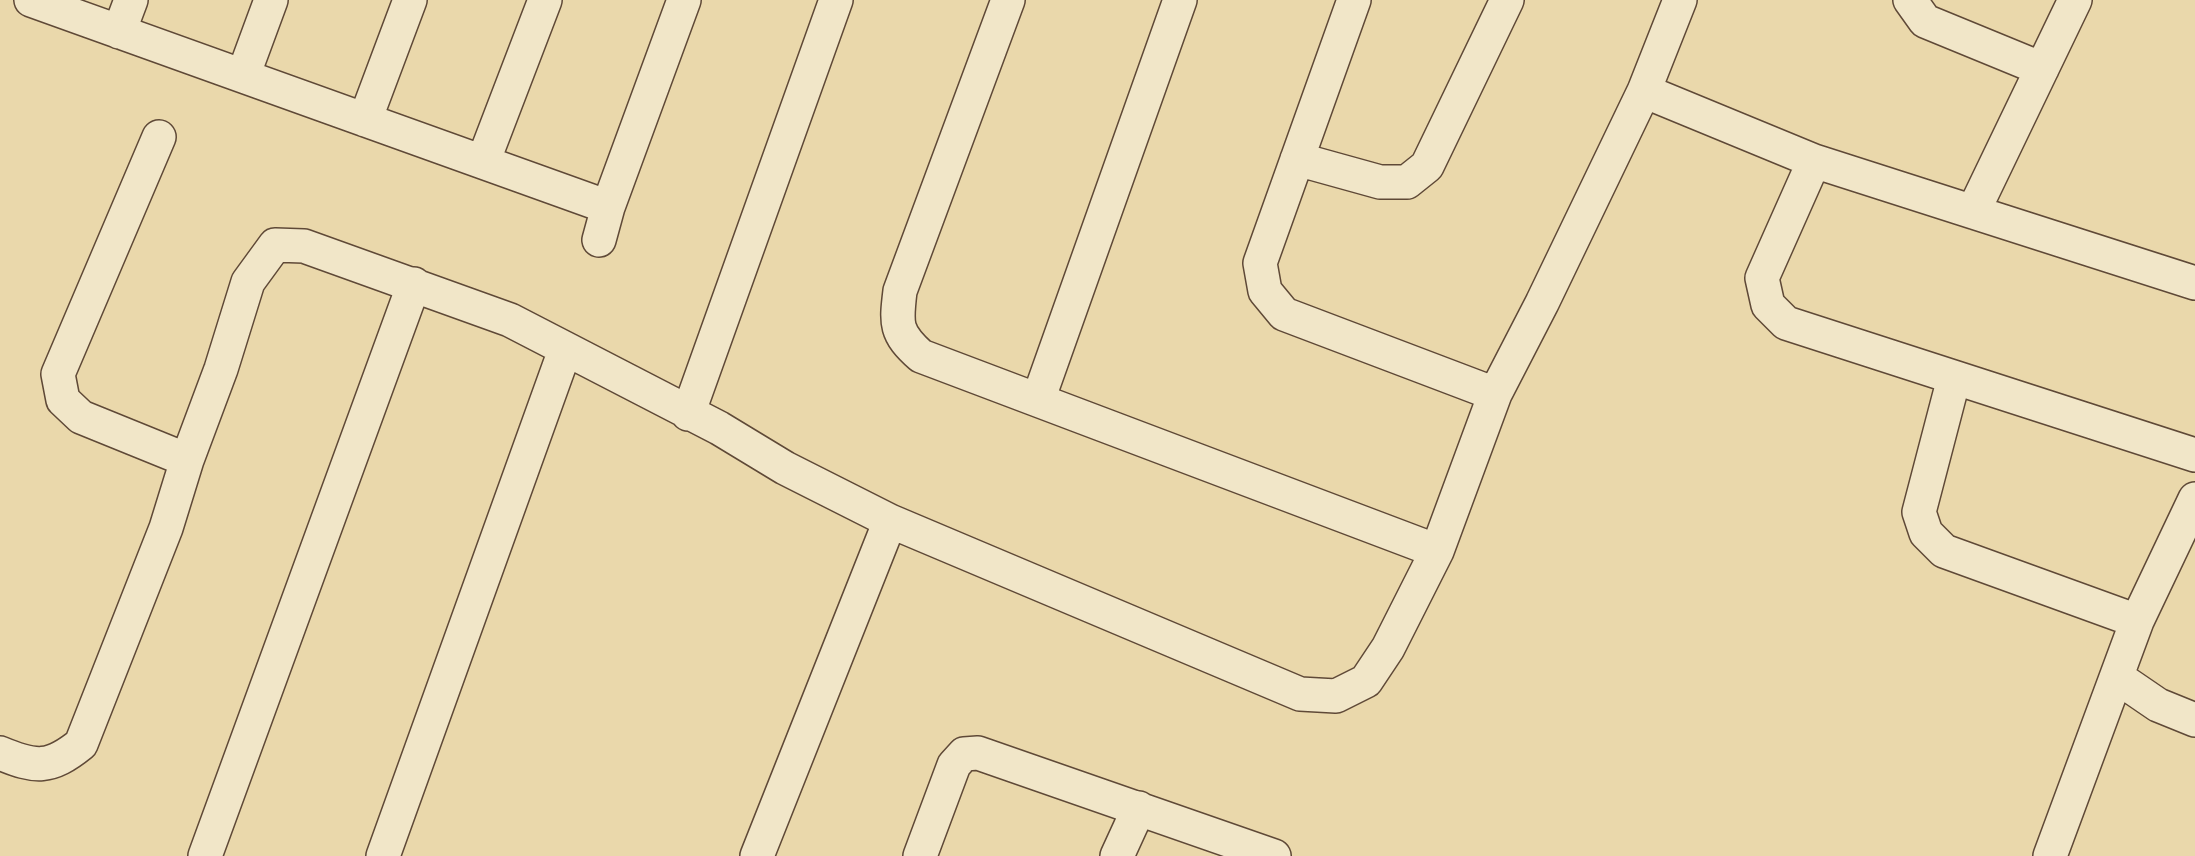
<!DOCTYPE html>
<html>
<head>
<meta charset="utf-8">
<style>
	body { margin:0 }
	canvas { display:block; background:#ead8ab }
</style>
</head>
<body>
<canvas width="2195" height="856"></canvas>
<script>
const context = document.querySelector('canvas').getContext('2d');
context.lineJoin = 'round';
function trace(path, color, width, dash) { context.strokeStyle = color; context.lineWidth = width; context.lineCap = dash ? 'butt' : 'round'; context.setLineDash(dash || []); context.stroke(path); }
const street = new Path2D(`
	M31,0L608,207
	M1008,0L900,291C896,324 895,333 921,356L1437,551
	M1354,0L1260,263L1265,291L1284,314L1495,394
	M1910,0L1925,21L2042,69
	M119,32L131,0
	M243,76L271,0
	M1644,91L1814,161L2195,283
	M365,120L410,0
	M159,137L58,374L63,400L81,417L187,460
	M1297,159L1380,182H1407L1427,166L1507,0
	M1814,161L1762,278L1768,305L1786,323L2195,455
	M483,162L545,0
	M1973,212L2075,0
	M599,240L608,207L684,0
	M1954,378L1919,512L1926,533L1944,551L2137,621
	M1038,400L1180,0
	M688,414L836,0
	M2117,677L2158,705L2195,720
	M0,753C36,768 50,769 81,744L166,528L187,460L221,369L248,282L275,245L304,246L510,320L719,428L785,468L890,521L1300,694L1336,696L1366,681L1388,648L1437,551L1495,394L1542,303L1644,91L1680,0
	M205,856L414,284
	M383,856L565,350
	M757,856L890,521
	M920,856L954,765L964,754L978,753L1274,856
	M1117,856L1139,808
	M2050,856L2137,621L2195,499`);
trace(street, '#5f4937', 36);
trace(street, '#f1e6c8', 33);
</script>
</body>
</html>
